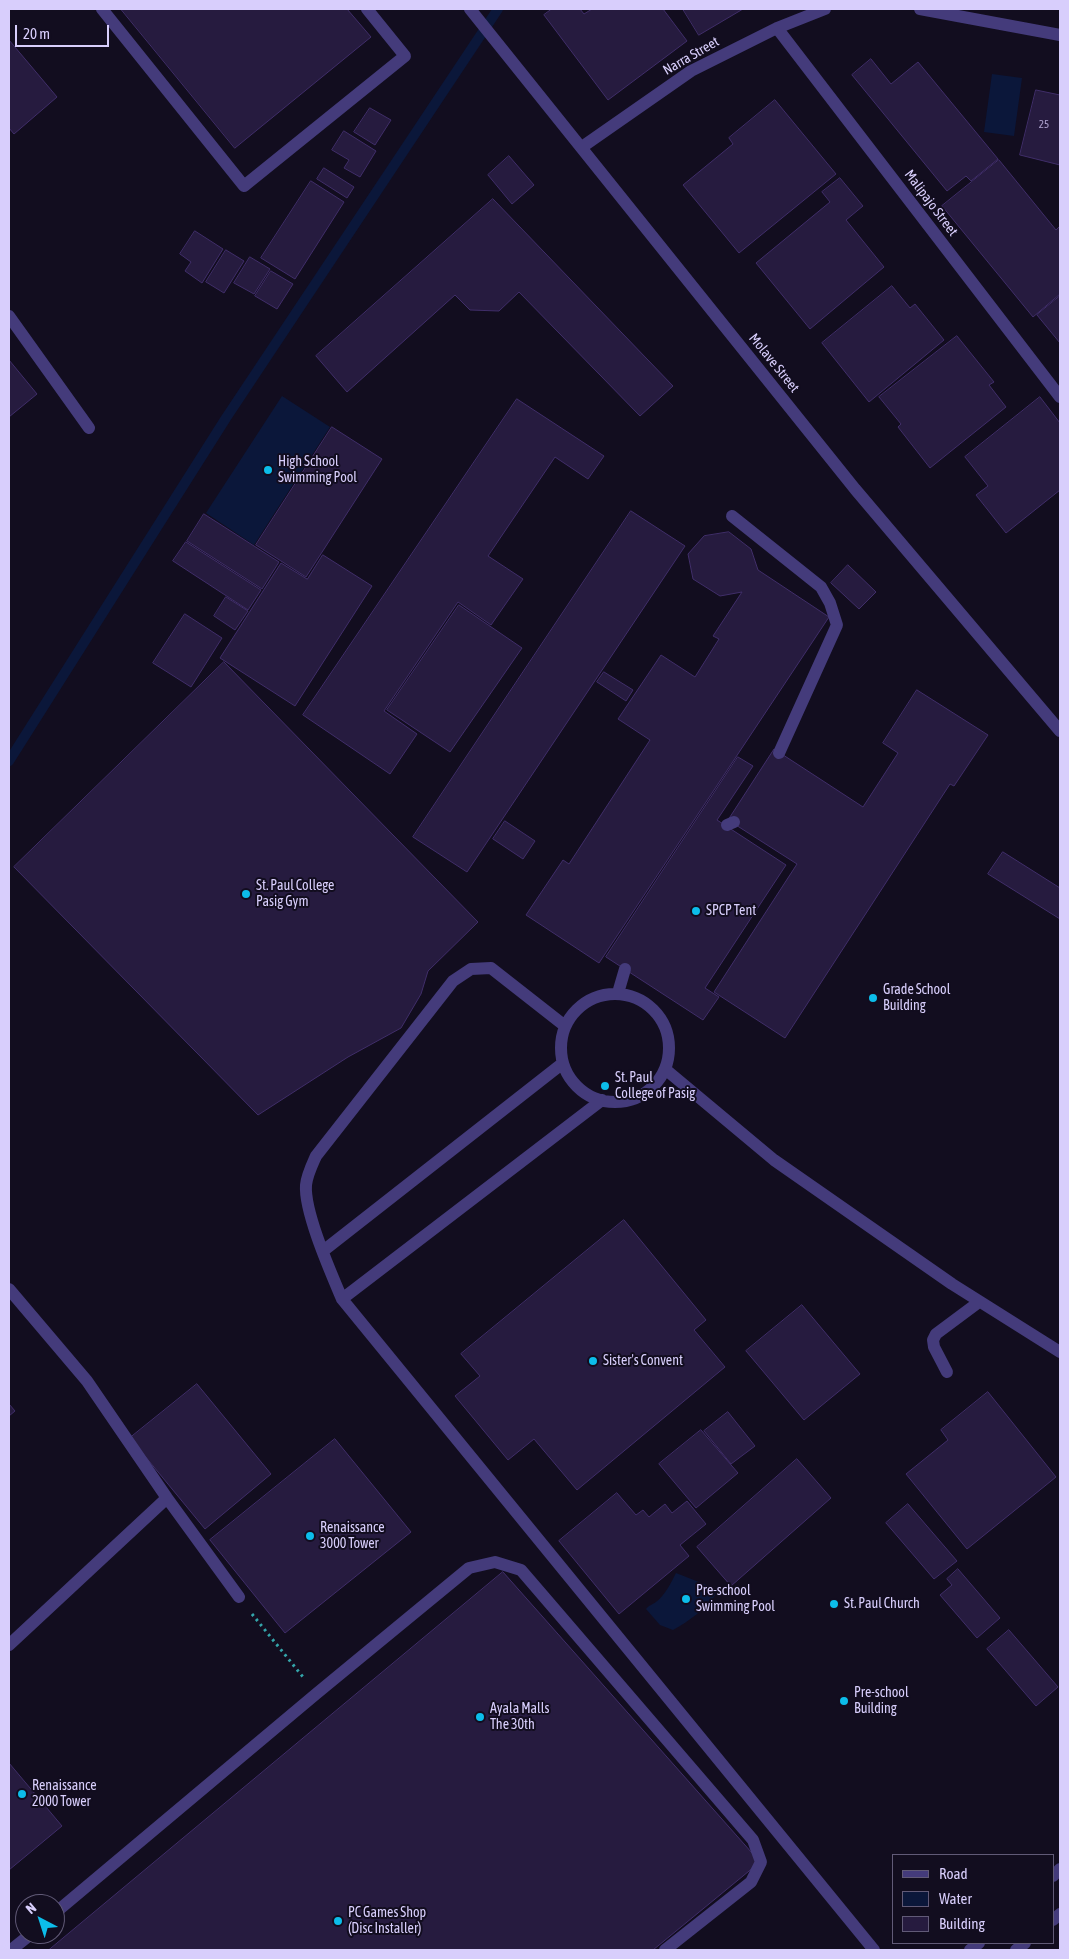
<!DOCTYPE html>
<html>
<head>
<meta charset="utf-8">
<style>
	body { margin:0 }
	#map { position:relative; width:1069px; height:1959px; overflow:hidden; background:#120d1f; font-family:"Asap Condensed",sans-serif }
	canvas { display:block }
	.frame { position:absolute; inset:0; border:10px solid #d8cefc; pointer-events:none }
	.legend { position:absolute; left:892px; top:1854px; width:162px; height:90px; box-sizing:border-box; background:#120d1f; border:1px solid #615a77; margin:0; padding:6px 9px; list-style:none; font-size:15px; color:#d8cefc }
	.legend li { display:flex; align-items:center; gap:10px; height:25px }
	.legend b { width:25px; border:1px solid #615a77 }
	.north { position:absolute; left:15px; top:1894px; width:50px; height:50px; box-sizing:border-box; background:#120d1f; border:1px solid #615a77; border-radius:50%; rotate:320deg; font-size:14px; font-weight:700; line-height:20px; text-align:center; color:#d8cefc }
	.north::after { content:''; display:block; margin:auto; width:18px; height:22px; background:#0cbdea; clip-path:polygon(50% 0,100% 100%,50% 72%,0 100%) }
	.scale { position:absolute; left:15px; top:25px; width:94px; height:22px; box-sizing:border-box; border:2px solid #d8cefc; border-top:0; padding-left:6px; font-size:15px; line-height:18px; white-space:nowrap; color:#d8cefc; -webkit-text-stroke:4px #120d1f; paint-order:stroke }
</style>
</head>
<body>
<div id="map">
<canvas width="1069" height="1959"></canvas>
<div class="frame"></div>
<ul class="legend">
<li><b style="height:6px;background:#443b7b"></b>Road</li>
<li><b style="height:14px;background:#0b173a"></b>Water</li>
<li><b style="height:14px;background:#261b3f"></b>Building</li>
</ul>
<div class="north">N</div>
<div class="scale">20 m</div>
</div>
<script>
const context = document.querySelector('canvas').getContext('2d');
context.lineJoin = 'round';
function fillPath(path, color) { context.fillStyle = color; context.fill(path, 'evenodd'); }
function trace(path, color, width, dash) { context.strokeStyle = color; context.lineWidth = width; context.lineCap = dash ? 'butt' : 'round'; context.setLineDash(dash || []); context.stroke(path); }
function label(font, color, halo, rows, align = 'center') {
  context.font = font + ' "Asap Condensed",sans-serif'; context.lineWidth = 4; context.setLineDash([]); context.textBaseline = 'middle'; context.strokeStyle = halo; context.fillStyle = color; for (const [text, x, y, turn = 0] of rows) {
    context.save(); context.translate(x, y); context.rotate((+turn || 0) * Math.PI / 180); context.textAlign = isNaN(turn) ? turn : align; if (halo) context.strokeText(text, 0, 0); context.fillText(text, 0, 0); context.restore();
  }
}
fillPath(new Path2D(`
	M992,74L1022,78L1014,136L984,132Z
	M282,396L330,427L254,545L206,513Z
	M676,1573L709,1586L716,1594C706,1609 689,1621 673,1630L660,1625L646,1609C649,1605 652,1605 656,1602C665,1595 671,1583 676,1573Z`), '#0b173a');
trace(new Path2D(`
	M9,761L226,418L498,9`), '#0b173a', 10);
const building = new Path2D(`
	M121,9H347L371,37L235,148Z
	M552,9H580L584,14L592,9H663L687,41L608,100L544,15Z
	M683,9H743L699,35Z
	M9,40L57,97L14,134L9,128Z
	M871,59L891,84L918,62L998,159L971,181L966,176L947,191L852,75Z
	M1036,90L1060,95V165L1020,155Z
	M775,100L836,174L739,253L683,185L733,144L729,138Z
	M370,108L391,120L375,145L354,132Z
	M344,131L376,151L360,177L344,168L349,160L332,150Z
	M509,156L534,185L512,204L488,175Z
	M999,160L1056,230L1060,226V294L1033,317L942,206Z
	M324,168L354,187L347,198L317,179Z
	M840,178L863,206L846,220L884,267L810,329L756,263L830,202L822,192Z
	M311,181L344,202L295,279L261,258Z
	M493,199L673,386L640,416L519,292L499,311L470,310L455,295L347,392L316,356Z
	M195,231L223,249L202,283L185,271L191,262L180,254Z
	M226,250L244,261L224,293L206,282Z
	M250,257L270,269L254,294L234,283Z
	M271,271L293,284L277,309L255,296Z
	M892,286L910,308L915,304L944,340L869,402L822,343Z
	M1060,296V343L1037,315Z
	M957,336L994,382L989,385L1006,407L930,468L898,427L901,424L879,397Z
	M9,360L37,394L9,417Z
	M1040,397L1060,423V490L1006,533L976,495L988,486L965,457Z
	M517,399L604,456L588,479L555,457L488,556L523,579L491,625L458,602L384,711L417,734L390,774L303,715Z
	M332,427L382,459L306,577L256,545Z
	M631,511L685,546L467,872L413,837Z
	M204,514L279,562L262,589L187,541Z
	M729,532L751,549L758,570L829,617L599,963L526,915L563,860L569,864L650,740L618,719L661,655L695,677L719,639L713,636L742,592L720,596L693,579L688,554L704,536Z
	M186,542L261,590L248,610L173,561Z
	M323,555L372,586L295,706L220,658L281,563L307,579Z
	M848,565L876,592L859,609L831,583Z
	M226,597L248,611L235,630L214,616Z
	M459,605L522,648L450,752L387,710Z
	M185,614L222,638L191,687L153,663Z
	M224,662L478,922L428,971L421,994L401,1028L348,1057L258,1115L14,867Z
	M604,672L633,690L626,701L597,682Z
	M917,690L988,735L954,786L950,784L785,1038L714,992L797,864L728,820L774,749L863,807L898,753L883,743Z
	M738,757L753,766L717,820L786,865L705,988L719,997L703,1020L606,957Z
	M505,821L535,841L523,859L493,839Z
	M1003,852L1060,888V919L988,874Z
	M624,1220L706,1320L694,1330L725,1367L577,1490L534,1439L508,1460L455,1396L480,1376L461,1354Z
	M802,1305L860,1374L804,1420L746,1351Z
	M197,1384L271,1474L205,1529L130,1438Z
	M988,1392L1056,1477L967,1549L906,1474L948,1440L941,1430Z
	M9,1404L15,1411L9,1416Z
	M728,1412L755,1446L731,1464L704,1431Z
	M701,1430L738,1473L696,1508L659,1464Z
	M335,1439L411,1532L285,1633L210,1540Z
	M797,1459L831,1498L731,1586L697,1547Z
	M617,1493L636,1515L643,1510L649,1517L665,1504L672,1513L687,1501L706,1524L680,1545L689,1556L619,1614L559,1541Z
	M908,1504L957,1561L934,1579L886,1523Z
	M958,1569L1000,1618L977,1638L940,1595L952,1585L947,1579Z
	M503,1572L760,1862L653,1950H49Z
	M1009,1630L1058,1687L1036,1706L987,1649Z
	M9,1763L62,1826L9,1870Z`);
fillPath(building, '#261b3f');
trace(building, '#402e69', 1);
trace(new Path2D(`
	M252,1614L303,1677`), '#34a5aa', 3, [2.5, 4]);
trace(new Path2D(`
	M102,9L244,186L405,56L367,9
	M9,316L89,428
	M732,516L821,587L830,603L837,625L779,753
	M727,825L734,822
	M618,993L625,969
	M561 1048a54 54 0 1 1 108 0a54 54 0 1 1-108 0Z
	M565,1026L491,968L471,969L453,981L316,1156C312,1165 307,1175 306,1185C304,1212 331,1273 342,1299L874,1950
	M665,1069L774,1160L952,1284L1060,1352
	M323,1251L563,1063
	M9,1289L87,1381L167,1498L239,1597
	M342,1299L602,1100
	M947,1372L934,1347L933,1340L936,1334L979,1302
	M9,1645L167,1498
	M55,1913L316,1694L469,1568L495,1562L521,1570L753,1840L761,1862L751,1882L665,1950
	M11,1950L31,1934`), '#443b7b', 12);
trace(new Path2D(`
	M470,9L855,489L1060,731
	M920,9L1060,35
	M777,28L1060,397
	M582,147L691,71L777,28L825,9
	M1053,1876L1060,1869
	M1053,1920L1060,1914
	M970,1950L979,1943
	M1016,1950L1025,1943`), '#443b7b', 12);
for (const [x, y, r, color] of [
	[268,470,5,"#0cbdea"],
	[246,894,5,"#0cbdea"],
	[696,911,5,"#0cbdea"],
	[873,998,5,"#0cbdea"],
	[605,1086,5,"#0cbdea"],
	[593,1361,5,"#0cbdea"],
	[310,1536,5,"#0cbdea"],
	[686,1599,5,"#0cbdea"],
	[834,1604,5,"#0cbdea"],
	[844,1701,5,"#0cbdea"],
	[480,1717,5,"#0cbdea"],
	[22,1794,5,"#0cbdea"],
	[338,1921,5,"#0cbdea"]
]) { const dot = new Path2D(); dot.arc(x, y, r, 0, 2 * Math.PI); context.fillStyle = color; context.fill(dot); trace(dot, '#120d1f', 2); }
label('11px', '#aca1cd', null, [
	["25",1044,125]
]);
label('14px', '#d8cefc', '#120d1f', [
	["Narra Street",691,56,-30],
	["Malipajo Street",931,203,53],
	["Molave Street",774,363,51]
]);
label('14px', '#d8cefc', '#120d1f', [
	["High School",278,462],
	["Swimming Pool",278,478],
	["St. Paul College",256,886],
	["Pasig Gym",256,902],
	["SPCP Tent",706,911],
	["Grade School",883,990],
	["Building",883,1006],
	["St. Paul",615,1078],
	["College of Pasig",615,1094],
	["Sister's Convent",603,1361],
	["Renaissance",320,1528],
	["3000 Tower",320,1544],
	["Pre-school",696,1591],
	["Swimming Pool",696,1607],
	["St. Paul Church",844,1604],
	["Pre-school",854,1693],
	["Building",854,1709],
	["Ayala Malls",490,1709],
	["The 30th",490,1725],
	["Renaissance",32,1786],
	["2000 Tower",32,1802],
	["PC Games Shop",348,1913],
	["(Disc Installer)",348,1929]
], 'left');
</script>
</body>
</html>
